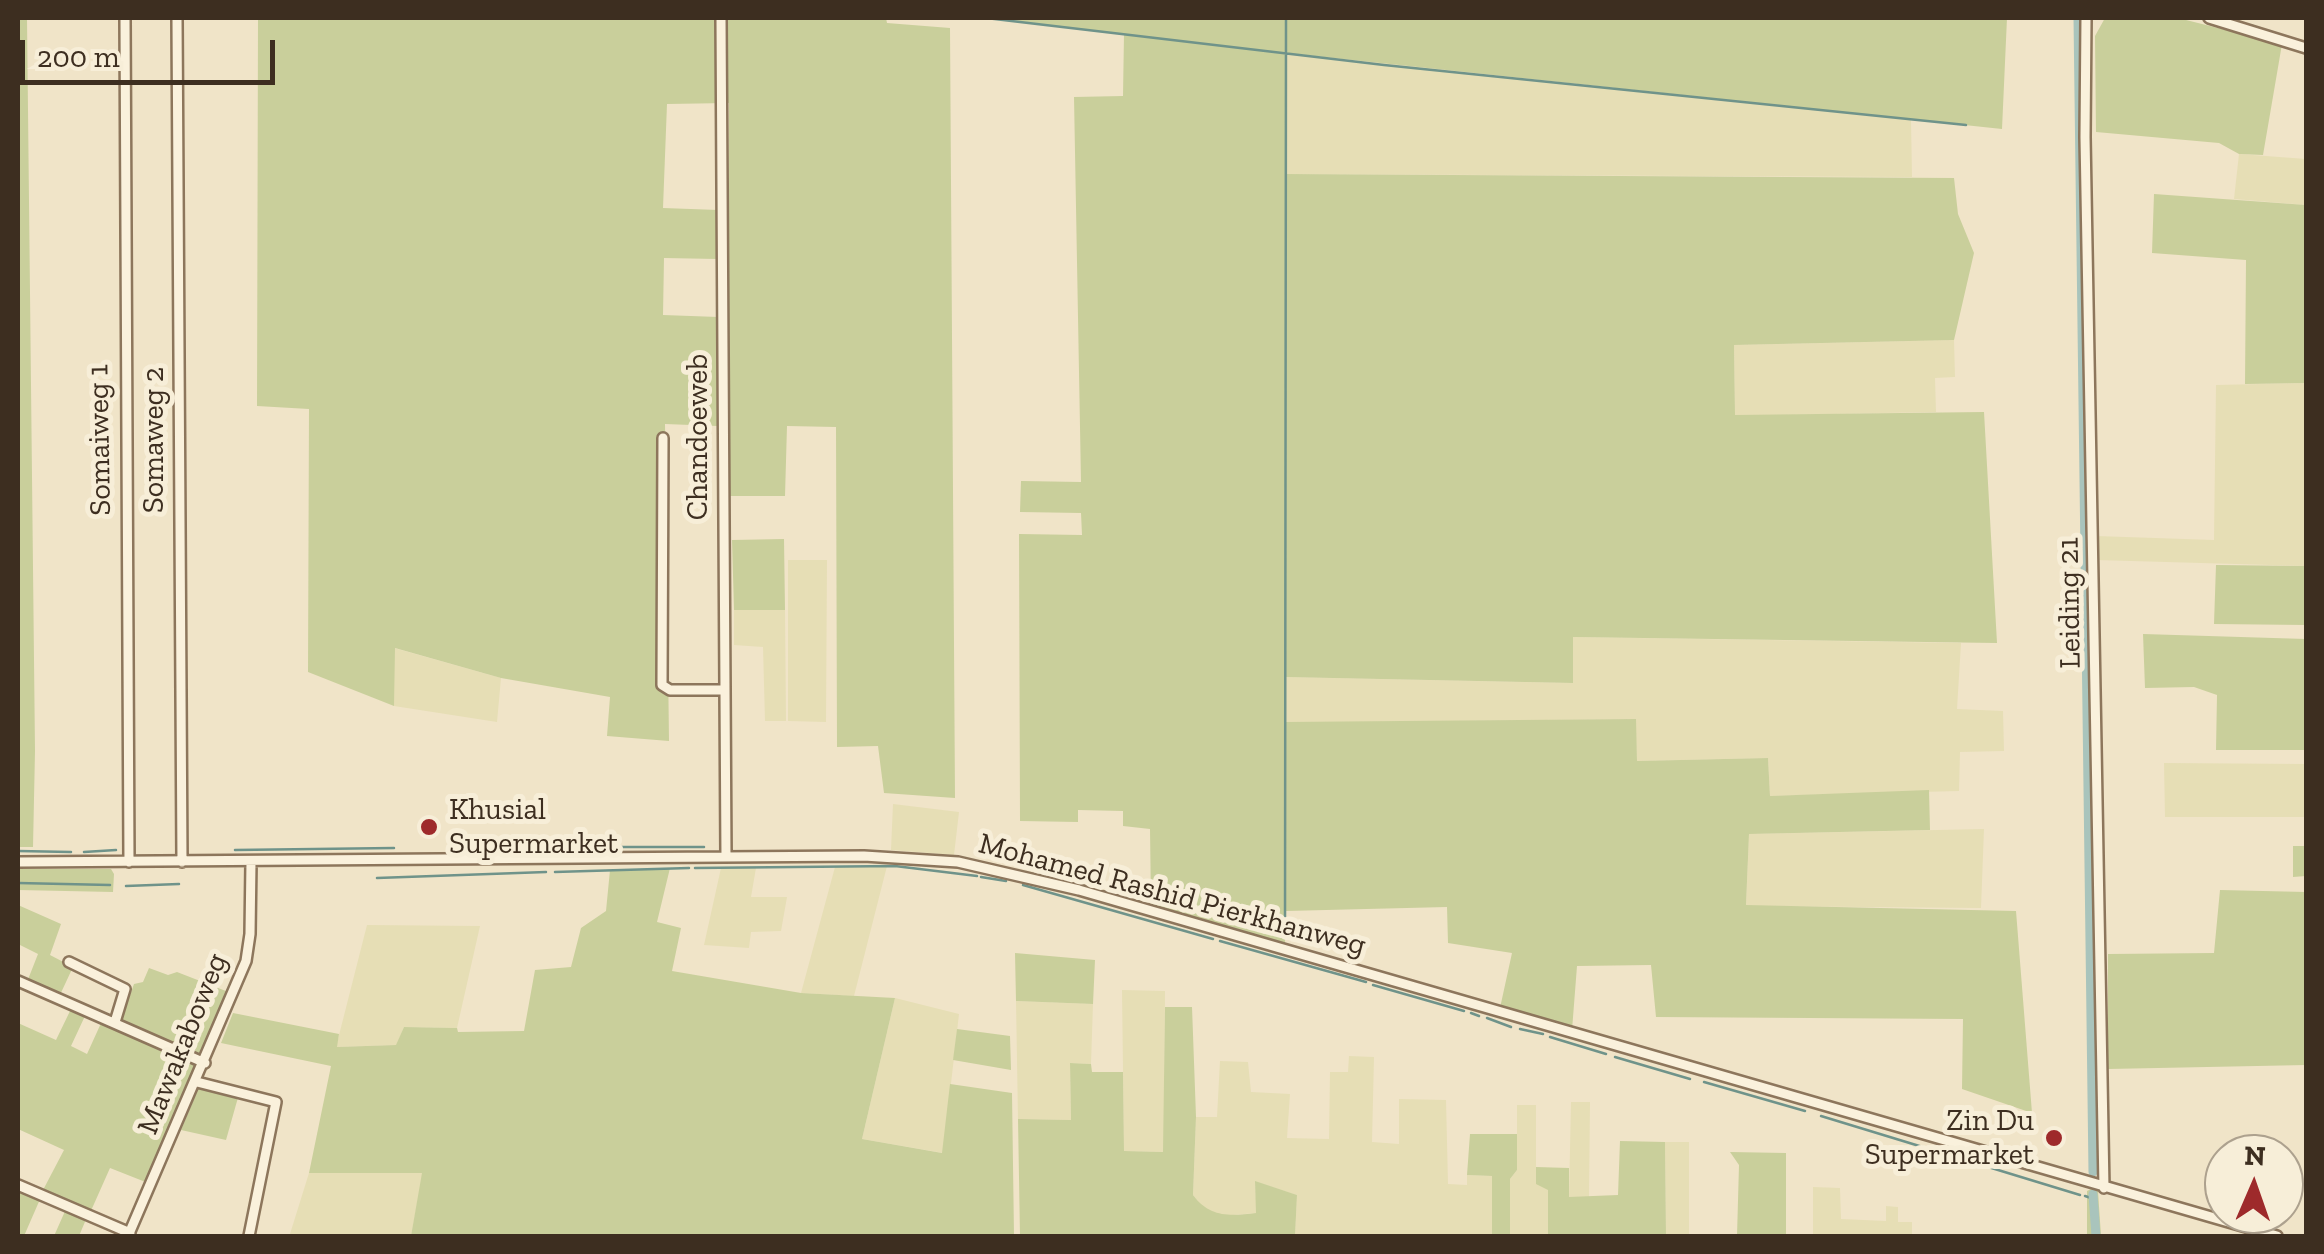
<!DOCTYPE html>
<html>
<head>
<meta charset="utf-8">
<style>
	body { margin:0 }
	#map { position:relative; width:2324px; height:1254px; overflow:hidden; background:#f0e4c8; font-family:"Zilla Slab",serif }
	canvas { display:block }
	.frame { position:absolute; inset:0; border:20px solid #3d2e20; pointer-events:none }
	.north { position:absolute; left:2204px; top:1134px; width:100px; height:100px; box-sizing:border-box; background:#f7eed8; border:2px solid #ada18e; border-radius:50%; rotate:2deg; font-size:28px; font-weight:700; line-height:40px; text-align:center; color:#3d2e20 }
	.north::after { content:''; display:block; margin:auto; width:35px; height:45px; background:#9e2a2b; clip-path:polygon(50% 0,100% 100%,50% 72%,0 100%) }
	.scale { position:absolute; left:20px; top:40px; width:255px; height:45px; box-sizing:border-box; border:5px solid #3d2e20; border-top:0; padding-left:12px; font-size:30px; line-height:35px; white-space:nowrap; color:#3d2e20; -webkit-text-stroke:8px #f7eed8; paint-order:stroke }
</style>
</head>
<body>
<div id="map">
<canvas width="2324" height="1254"></canvas>
<div class="frame"></div>
<div class="north">N</div>
<div class="scale">200 m</div>
</div>
<script>
const context = document.querySelector('canvas').getContext('2d');
context.lineJoin = 'round';
function fillPath(path, color) { context.fillStyle = color; context.fill(path, 'evenodd'); }
function trace(path, color, width, dash) { context.strokeStyle = color; context.lineWidth = width; context.lineCap = dash ? 'butt' : 'round'; context.setLineDash(dash || []); context.stroke(path); }
function label(font, color, halo, rows, align = 'center') {
  context.font = font + ' "Zilla Slab",serif'; context.lineWidth = 10; context.setLineDash([]); context.textBaseline = 'middle'; context.strokeStyle = halo; context.fillStyle = color; for (const [text, x, y, turn = 0] of rows) {
    context.save(); context.translate(x, y); context.rotate((+turn || 0) * Math.PI / 180); context.textAlign = isNaN(turn) ? turn : align; if (halo) context.strokeText(text, 0, 0); context.fillText(text, 0, 0); context.restore();
  }
}
fillPath(new Path2D(`
	M1286,53L1911,120L1912,177L1284,174Z
	M2239,154L2306,159V205L2234,199Z
	M1954,340L1955,377L1935,378L1936,412L1735,416L1734,345Z
	M2306,383V566L2096,560V536L2214,540L2216,385Z
	M788,560H827L826,722L788,721Z
	M734,610H785L786,721H765L763,647L734,645Z
	M1572,637L1961,643L1957,709L2003,711L2004,751L1960,752L1959,791L1770,796L1768,758L1637,761L1635,719L1285,723V677L1572,683Z
	M394,648L501,678L497,722L394,706Z
	M2164,763L2306,764V817H2165Z
	M893,804L959,812L954,855L891,850Z
	M1984,829L1981,908L1746,906L1749,834Z
	M887,866L854,996L801,993L835,867Z
	M721,868H756L751,897H787L781,931L751,932L749,948L704,945Z
	M367,925L480,926L457,1028L404,1027L397,1045L336,1047Z
	M1122,990L1165,991L1164,1152L1124,1151Z
	M895,998L959,1014L943,1153L862,1139Z
	M1016,1001L1093,1004L1091,1064L1070,1063L1071,1120L1018,1119Z
	M1349,1056L1374,1057L1372,1142L1399,1144V1099L1446,1100L1448,1184L1467,1185V1175L1492,1176V1236H1295L1297,1195L1255,1182L1257,1213L1222,1216L1202,1207L1193,1195L1196,1117H1217L1220,1061L1248,1062L1251,1092L1290,1094L1287,1138L1329,1139L1330,1072H1348Z
	M1571,1102H1590L1589,1197H1569Z
	M1517,1105H1536V1183L1548,1189V1236H1510V1179L1517,1170Z
	M1665,1142H1689V1236H1666Z
	M309,1173H423L411,1236L290,1234Z
	M1813,1187L1840,1188L1841,1219L1886,1221V1206L1898,1207V1222H1912V1236H1813Z`), '#e6deb5');
fillPath(new Path2D(`
	M18,18H27L35,751L33,847H18Z
	M258,18H886L887,23L950,28L955,798L884,793L878,746L837,747L836,427L787,426L785,496H728L729,103L667,104L663,208L718,210L717,259L664,258L663,315L718,317L717,426L665,424L669,741L607,736L610,697L501,678L395,648L394,706L308,672L309,409L257,406Z
	M986,18H2007L2002,129L1286,53L1285,174L1954,178L1958,214L1974,253L1954,340L1734,345L1735,415L1984,412L1997,643L1573,637V683L1285,677V722L1636,719L1637,761L1768,758L1770,796L1929,790L1930,830L1749,834L1746,905L2016,911L2032,1113L1962,1089L1963,1019L1656,1017L1651,965L1577,966L1572,1030L1500,1008L1512,953L1448,943L1447,907L1286,911L1285,943L1151,904L1150,829L1123,826V811L1078,810V822L1020,821L1019,534L1082,535L1081,513L1020,512L1021,481L1081,482L1074,97L1123,96L1124,34Z
	M2105,18H2178L2282,44L2263,155L2239,154L2219,143L2096,132L2095,36Z
	M2154,194L2306,205V383L2245,384L2246,260L2152,253Z
	M784,539L785,610H734L732,540Z
	M2216,565L2306,566V625L2214,624Z
	M2143,634L2306,639V750H2216L2217,695L2194,687L2145,688Z
	M2293,846H2306V876L2293,877Z
	M670,868L657,922L681,928L672,971L801,993L895,998L862,1139L942,1153L950,1084L1012,1093L1014,1236H411L422,1173H309L331,1066L221,1043L233,1013L339,1034L337,1047L396,1045L404,1027L457,1028L458,1032L524,1031L535,970L571,967L581,928L606,911L610,870Z
	M18,869H111L114,874L113,892L18,890Z
	M2220,890L2306,892V1065L2108,1069V954L2214,953Z
	M18,905L61,924L50,955L73,967L59,997L27,982L38,954L18,944Z
	M1015,953L1095,960L1093,1004L1016,1001Z
	M149,968L168,975L177,972L231,993L203,1056L121,1020L134,984L143,982Z
	M1165,1007H1192L1196,1117L1193,1195C1210,1218 1230,1216 1256,1213L1255,1181L1297,1195L1295,1236H1020L1018,1119L1071,1120L1070,1063L1091,1064L1092,1072H1123L1124,1151L1163,1152Z
	M71,1009L85,1016L71,1046L87,1054L102,1021L199,1065L148,1183L110,1168L90,1213L42,1192L64,1150L18,1129V1023L56,1040Z
	M957,1029L1010,1036L1011,1070L953,1060Z
	M199,1087L239,1094L226,1140L181,1130Z
	M1470,1134H1517V1170L1510,1179V1236H1492V1176L1467,1175Z
	M1620,1141L1665,1142L1666,1236H1548V1190L1536,1184V1167L1569,1168V1197L1618,1195Z
	M1730,1152L1786,1153V1236H1737L1739,1165Z
	M18,1187L41,1197L24,1236H18Z
	M2091,1189L2098,1191L2101,1236H2087V1191Z
	M66,1209L87,1217L79,1236H54Z`), '#c9cf9b');
trace(new Path2D(`
	M986,18L1384,65L1966,125
	M613,847H704
	M453,848H604
	M235,850L394,848
	M18,851L71,852
	M84,852L116,850
	M695,868L895,866L977,876
	M555,872L689,868
	M981,877L1006,881
	M377,878L546,872
	M18,883L110,885
	M1023,885L1213,939
	M126,886L179,884
	M1285,919L1286,18
	M1220,941L1366,982
	M1373,985L1464,1011
	M1471,1013L1479,1016
	M1487,1018L1511,1027
	M1520,1029L1543,1034
	M1550,1037L1606,1054
	M1615,1057L1690,1079
	M1704,1082L1805,1111
	M1821,1116L2080,1195
	M2085,1196L2094,1199`), '#6f938a', 2.5);
trace(new Path2D(`
	M2078,18L2093,1172
	M2093,1194L2096,1236`), '#a9c4bc', 9);
const minor = new Path2D(`
	M125,18L129,862
	M177,18L182,862
	M721,18L726,857
	M2086,18L2085,137L2104,1188
	M2209,18L2306,48
	M663,438L662,685L670,690H723
	M18,862L864,856L958,862L1079,890L2277,1236
	M69,962L125,989L115,1022
	M18,981L205,1063
	M197,1082L276,1102L249,1236
	M18,1185L130,1233
	M128,1236L246,961L250,934L251,862`);
trace(minor, '#8d765c', 14);
trace(minor, '#faf1dc', 9);
for (const [x, y, r, color] of [
	[429,827,10,"#9e2a2b"],
	[2054,1138,10,"#9e2a2b"]
]) { const dot = new Path2D(); dot.arc(x, y, r, 0, 2 * Math.PI); context.fillStyle = color; context.fill(dot); trace(dot, '#f7eed8', 4); }
label('30px', '#3d2e20', '#f7eed8', [
	["Chandoeweb",698,437,-90],
	["Somaiweg 1",100,440,-91],
	["Somaweg 2",154,440,-90],
	["Leiding 21",2070,603,-91],
	["Mohamed Rashid Pierkhanweg",1172,895,15],
	["Mawakaboweg",183,1044,-68]
]);
label('30px', '#3d2e20', '#f7eed8', [
	["Khusial",449,810],
	["Supermarket",449,844],
	["Zin Du",2034,1121,"right"],
	["Supermarket",2034,1155,"right"]
], 'left');
</script>
</body>
</html>
